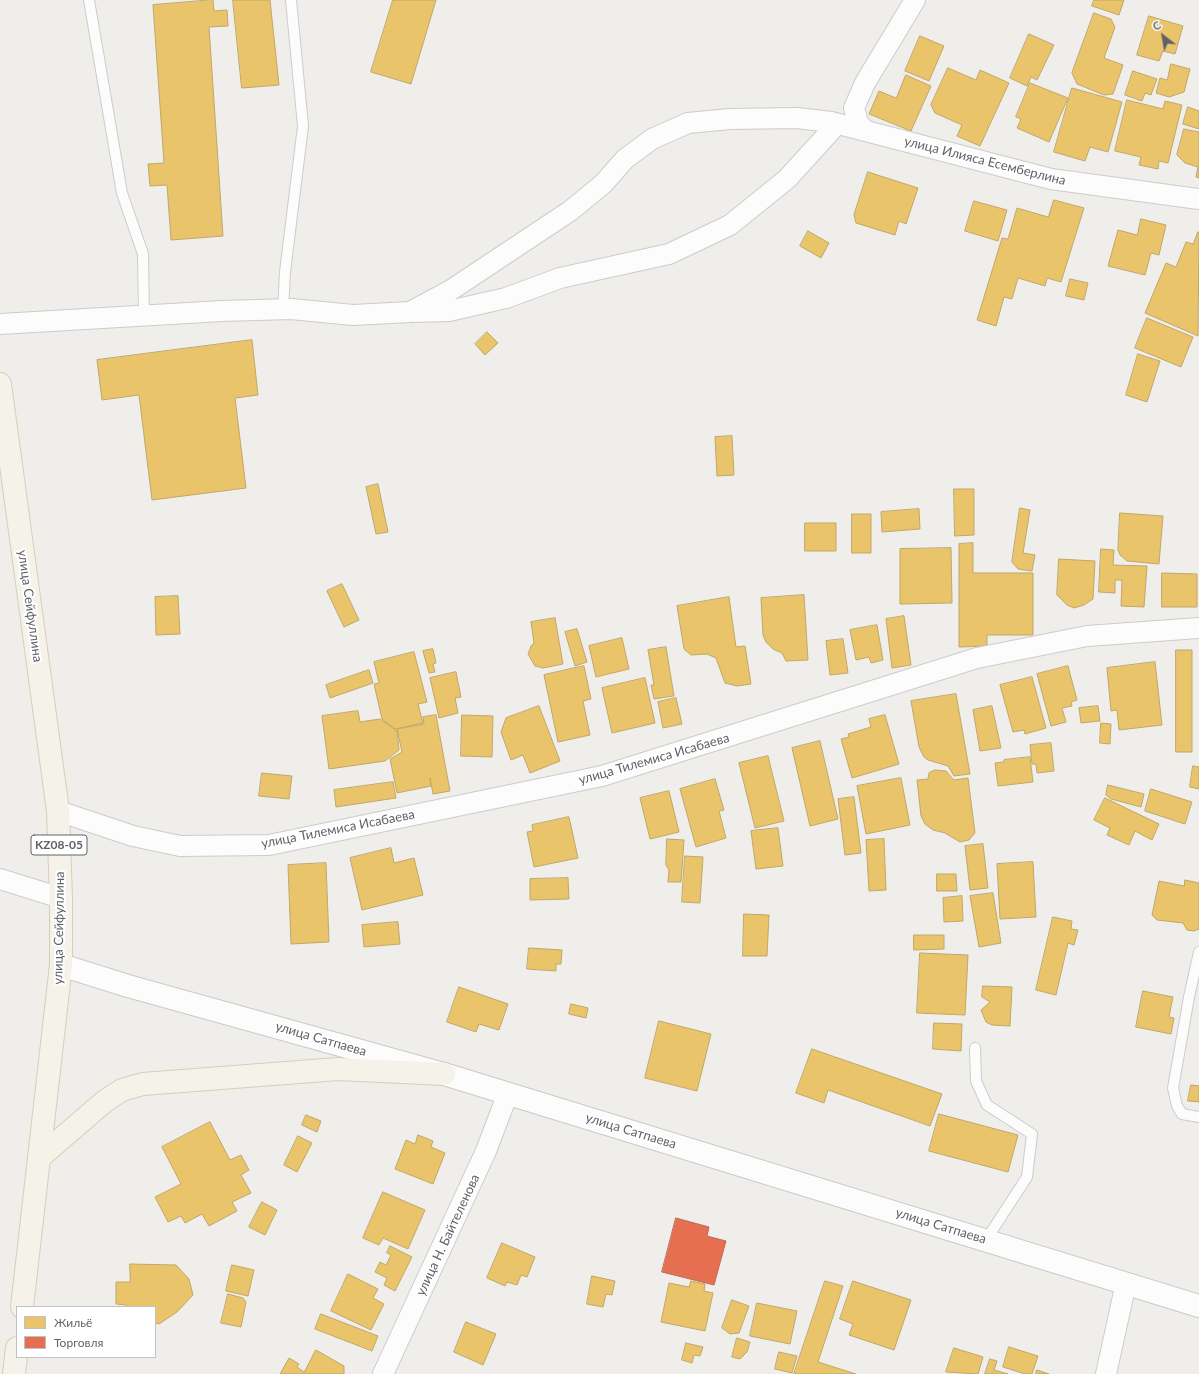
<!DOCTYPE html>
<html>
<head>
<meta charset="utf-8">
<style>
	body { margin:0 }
	#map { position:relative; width:1199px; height:1374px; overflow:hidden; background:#efeeea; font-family:Lato,sans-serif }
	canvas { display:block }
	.legend { position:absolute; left:16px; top:1306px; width:140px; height:52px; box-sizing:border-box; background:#fff; border:1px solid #bfc1c3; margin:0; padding:5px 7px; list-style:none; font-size:12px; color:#5f6368 }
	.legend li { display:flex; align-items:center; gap:8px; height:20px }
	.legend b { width:20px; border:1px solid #bfc1c3 }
	.north { position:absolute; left:1143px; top:16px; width:40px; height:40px; -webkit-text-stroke:3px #fff; paint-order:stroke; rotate:329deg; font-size:11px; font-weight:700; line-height:16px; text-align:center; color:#5f6368 }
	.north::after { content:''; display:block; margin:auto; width:14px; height:18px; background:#5f6368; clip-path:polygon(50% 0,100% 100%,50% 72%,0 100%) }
</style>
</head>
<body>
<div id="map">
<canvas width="1199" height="1374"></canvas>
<ul class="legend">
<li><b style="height:11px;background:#e9c46a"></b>Жильё</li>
<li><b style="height:11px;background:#e76f51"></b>Торговля</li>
</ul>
<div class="north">С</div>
</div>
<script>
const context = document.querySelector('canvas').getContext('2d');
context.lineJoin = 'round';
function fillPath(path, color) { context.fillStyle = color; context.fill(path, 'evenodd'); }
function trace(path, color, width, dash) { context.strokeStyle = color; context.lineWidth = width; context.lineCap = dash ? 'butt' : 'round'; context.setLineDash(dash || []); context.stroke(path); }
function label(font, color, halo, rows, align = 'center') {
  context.font = font + ' Lato,sans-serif'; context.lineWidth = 4; context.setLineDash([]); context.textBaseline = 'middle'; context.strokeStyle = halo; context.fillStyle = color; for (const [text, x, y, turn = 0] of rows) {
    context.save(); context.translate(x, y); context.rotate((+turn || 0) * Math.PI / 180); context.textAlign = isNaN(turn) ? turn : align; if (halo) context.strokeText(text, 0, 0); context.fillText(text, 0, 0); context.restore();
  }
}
const homes = new Path2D(`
	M213,0L214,11L227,10L228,26L209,27L223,236L171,240L167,185L150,186L148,164L164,163L153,5Z
	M233,0H270L279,85L242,88Z
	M393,0H436L411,84L371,72Z
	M1094,0H1124L1119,15L1092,6Z
	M1094,13L1111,19L1115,27L1104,58L1123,65L1113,94L1104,95L1077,84L1072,73Z
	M1149,16L1183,26L1175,54L1163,51L1159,61L1137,55Z
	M1029,34L1054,45L1037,80L1031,77L1027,86L1010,78Z
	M920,36L944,46L929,81L905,71Z
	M1171,64L1190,69L1184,92L1169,97L1156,93L1160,78L1167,80Z
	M948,68L976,80L980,70L1009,83L980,146L957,136L962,125L935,113L931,105Z
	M1133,71L1157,79L1151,95L1145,93L1142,101L1125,95Z
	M906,75L931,86L911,131L869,114L879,91L896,98Z
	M1030,83L1068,98L1049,142L1017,128L1021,119L1016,117Z
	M1072,88L1122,102L1108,152L1090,147L1085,161L1054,152Z
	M1127,100L1163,109L1165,101L1182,105L1168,163L1159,161L1158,169L1139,165L1141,157L1115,151Z
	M1188,107L1199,111V129L1183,124Z
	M1184,129L1199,132V178L1196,177L1198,167L1185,163L1177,155Z
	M868,172L918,188L906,224L899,221L895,235L856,223L854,215Z
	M1054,200L1084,208L1061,282L1047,278L1045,286L1018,278L1012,299L1004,297L996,326L977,320L1002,238L1008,239L1017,208L1048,217Z
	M974,201L1007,210L998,241L965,231Z
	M1141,219L1166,225L1159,255L1151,253L1145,275L1108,266L1118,230L1137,235Z
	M808,231L829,243L821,258L800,246Z
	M1198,232H1199L1198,336L1145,313L1166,263L1176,267L1186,242L1193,244Z
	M1070,279L1088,283L1084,300L1066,296Z
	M1147,318L1193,337L1181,367L1135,348Z
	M487,332L498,343L485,355L475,344Z
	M252,340L258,395L235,398L246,488L152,500L139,395L102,400L97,360Z
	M1138,354L1160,361L1147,402L1126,395Z
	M732,436L734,475L717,476L715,437Z
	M378,484L388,532L376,534L366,487Z
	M954,489H974V535L955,536Z
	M1020,508L1030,510L1023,553L1035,555L1032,571L1018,569L1012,562Z
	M919,509L920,529L882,532L881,512Z
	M1120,513L1163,516L1159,564L1127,561L1120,555L1118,550Z
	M852,514H871V553H852Z
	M805,523H836V551H805Z
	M973,543V573H1033V635H987V646L959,647V544Z
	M951,548L952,603L900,604V549Z
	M1101,549L1114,550L1113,565L1147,566L1144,607L1121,606L1122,580H1115V593L1099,592Z
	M1059,559L1095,561L1093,599L1084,605L1074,608L1067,605L1057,595Z
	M1162,573L1197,574V607H1162Z
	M342,584L359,620L344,627L327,591Z
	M804,595L808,660L786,661L782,653L773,649L766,642L763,635L761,598Z
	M178,596L180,634L156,635L155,597Z
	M729,597L736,647L745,646L751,684L737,686L725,683L716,658L707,654L691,655L684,649L677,606Z
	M904,616L911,665L892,668L886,619Z
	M555,618L563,664L543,668L535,666L528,654L531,646L534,643L531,622Z
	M877,625L883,660L871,663L869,657L856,660L850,630Z
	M577,629L587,662L575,666L565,632Z
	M622,638L629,669L596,677L589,646Z
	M843,639L848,673L830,675L826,641Z
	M666,647L674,696L654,699L651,685H654L648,650Z
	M433,649L436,663L433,664L435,672L429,673L423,651Z
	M1176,650H1192V752H1176Z
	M414,652L427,702L418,704L423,723L395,729L382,719L374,684L379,683L374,662Z
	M1155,662L1162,725L1119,730L1117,710L1111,711L1107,668Z
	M584,666L591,699L583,701L590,735L558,742L544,675Z
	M1068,666L1077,700L1071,702L1072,706L1062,708L1066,722L1051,726L1037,674Z
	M369,670L373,683L330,698L326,685Z
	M456,672L461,697L455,698L458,713L439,718L430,678Z
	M1032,677L1046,728L1025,734L1024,730L1013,732L1000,685Z
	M645,678L655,723L612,733L602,688Z
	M956,694L970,774L954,776L948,766L928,760L924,757L919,747L911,701Z
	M676,698L682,724L663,728L658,702Z
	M539,706L560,761L530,773L523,755L511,760L501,732L506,718Z
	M992,706L1001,748L980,751L973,710Z
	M1098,706L1100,721L1081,723L1079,708Z
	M358,711L360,722L380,719L397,731L399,750L385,761L329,769L322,716Z
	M436,715L450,791L433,794L430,778L431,786L397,793L390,759L402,752L397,729L424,724L423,717Z
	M462,715L493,716L492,757L461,756Z
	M885,715L899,764L852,778L841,739L849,737L848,734L871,727L869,719Z
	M1101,723L1111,724L1110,744L1100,743Z
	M820,741L838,819L810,826L792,748Z
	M1051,743L1054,771L1037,773L1036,764H1032L1030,745Z
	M768,756L784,821L755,828L739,763Z
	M1030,757L1033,782L998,786L995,763L1004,762V760Z
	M1193,766L1199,767V789L1190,787Z
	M935,770L946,771L954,780L968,778L975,833L969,840L960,842L945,833L933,830L925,824L921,816L917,780L928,779L929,773Z
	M262,773L292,776L289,799L259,796Z
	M901,778L910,825L866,834L857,786Z
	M715,779L724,810L719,811L726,838L696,847L680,789Z
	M393,782L396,798L336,807L334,790Z
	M1108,785L1144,794L1141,807L1111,799L1106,795Z
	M1151,789L1192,802L1185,824L1145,811Z
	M669,791L679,832L650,839L640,798Z
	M854,797L861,853L845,855L838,799Z
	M1105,798L1159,824L1152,840L1135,831L1129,845L1107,835L1110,828L1094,820Z
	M569,817L578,858L534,867L527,832L533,831L532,825Z
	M778,828L783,866L756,869L751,831Z
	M667,839L684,840L681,882H668L669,870L666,865Z
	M884,839L886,890L869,891L866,840Z
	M983,844L988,888L970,890L965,846Z
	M391,848L394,863L414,858L423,895L362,910L350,858Z
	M685,856L703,857L700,903L682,902Z
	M1033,862L1036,917L1000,919L997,864Z
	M326,863L329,942L291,944L288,865Z
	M937,874H956L957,891H937Z
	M568,878L569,899L530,900V879Z
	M1185,880L1199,883V929L1194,931L1187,930L1183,923L1157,920L1152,915L1159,881L1184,886Z
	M993,893L1001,943L979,947L970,896Z
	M962,896L963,921L944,922L943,898Z
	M744,914L769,915L767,956H743Z
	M1053,917L1072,921L1071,929L1078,930L1074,945L1068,943L1056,995L1036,990Z
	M398,922L400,944L364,947L362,925Z
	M914,935H944V949L914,950Z
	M529,948L562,950L561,964H556V971L527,969Z
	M920,953L968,955L965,1015L917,1013Z
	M983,986L1012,987L1010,1026L992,1025L986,1022L981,1010L990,1002L982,997Z
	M459,987L508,1004L499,1030L479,1024L476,1032L447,1022Z
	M1143,991L1173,997L1169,1017L1174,1018L1171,1034L1136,1027Z
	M571,1004L588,1008L586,1018L569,1014Z
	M659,1021L711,1034L697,1091L645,1078Z
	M934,1023L962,1024L961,1051L933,1049Z
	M812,1049L942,1094L930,1126L828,1090L824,1103L796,1093Z
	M1191,1085L1199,1086V1102L1188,1101Z
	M939,1114L1018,1135L1008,1172L929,1151Z
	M306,1115L321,1121L317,1132L302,1125Z
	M210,1122L230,1160L241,1155L249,1170L241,1175L251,1193L232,1202L237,1211L209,1226L202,1214L185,1223L181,1216L168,1222L155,1197L181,1184L162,1147Z
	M418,1135L433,1141L431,1147L445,1153L433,1184L395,1169L406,1140L415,1144Z
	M298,1136L312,1143L297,1172L284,1165Z
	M383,1192L425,1210L408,1249L383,1238L379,1245L363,1238Z
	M262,1202L277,1210L265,1235L249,1227Z
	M502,1243L535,1257L527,1277L521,1275L517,1285L507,1282L505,1286L487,1278Z
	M390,1246L412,1257L395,1291L384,1285L387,1278L375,1272L380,1262L386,1265L391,1255L387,1253Z
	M130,1264L176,1265L189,1279L193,1295L177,1312L159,1324L155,1323V1307H126V1305L116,1304V1282H130Z
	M232,1265L254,1270L248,1296L226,1291Z
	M348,1274L378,1289L373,1298L384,1304L371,1330L331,1311Z
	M592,1276L615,1281L612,1295L606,1294L603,1307L587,1304Z
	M691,1281L705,1284L704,1291L713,1293L705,1331L661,1322L669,1283L689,1287Z
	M825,1281L843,1286L818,1362L856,1374H794Z
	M853,1281L911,1300L894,1350L849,1335L853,1324L840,1319Z
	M228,1294L243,1298L246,1302L241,1327L221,1323Z
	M732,1300L749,1306L739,1333L730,1334L722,1328Z
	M757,1303L797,1311L790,1344L750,1336Z
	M321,1314L378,1336L372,1351L315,1329Z
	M466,1322L496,1334L483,1365L454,1352Z
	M737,1338L750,1342L747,1352L740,1359L732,1357Z
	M686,1343L703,1347L700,1356L694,1355L692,1363L682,1360Z
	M1009,1347L1038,1356L1032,1374H1025L1003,1367Z
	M954,1348L983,1357L978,1374L946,1372Z
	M316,1350L344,1366V1374H280L289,1358L299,1364L297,1367L304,1372Z
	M779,1352L797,1356L792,1373L775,1369Z
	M990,1359L997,1361L994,1370L1008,1374H985Z
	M1037,1370L1049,1374H1036Z`);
fillPath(homes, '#e9c46a');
trace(homes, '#c0a769', 1);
const shops = new Path2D(`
	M676,1218L709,1227L707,1236L726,1241L714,1285L662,1272Z`);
fillPath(shops, '#e76f51');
trace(shops, '#be6b58', 1);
const lane = new Path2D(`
	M89,0L122,193L143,254L144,316
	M283,310L285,272L303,126L291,0
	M1199,952L1189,997L1173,1088L1177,1106L1182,1114L1199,1117
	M975,1048L976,1081L987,1105L1032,1134L1027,1177L986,1240`);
const street = new Path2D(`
	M866,131L858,123L854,108L865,83L915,0
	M414,312L449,311L506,298L560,278L669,254L730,225L787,179L837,124
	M0,324L222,311L291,309L353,315L410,312L451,290L570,211L603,184L625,159L652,139L688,123L730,119L797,118L831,122L1051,179L1199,199
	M58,811L133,836L180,846L269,845L602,776L977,658L1087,636L1199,628
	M0,879L61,898
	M383,1374L486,1151L508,1093
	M1106,1374L1126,1283`);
const secondary = new Path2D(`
	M61,965L128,986L444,1074L1199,1306`);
const primary = new Path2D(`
	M0,384L58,811L61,898V965L22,1307
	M40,1157L105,1101L122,1090L143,1084L338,1069L444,1074
	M14,1374L17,1348`);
trace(lane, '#cbcccc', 12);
trace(street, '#cbcccc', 22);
trace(secondary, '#cacacb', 24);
trace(primary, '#d7ceb8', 24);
trace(lane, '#fdfcfc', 10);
trace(street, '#fdfcfc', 20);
trace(secondary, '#fdfcfc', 22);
trace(primary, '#f4f2e9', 22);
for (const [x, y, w] of [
	[59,845,56]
]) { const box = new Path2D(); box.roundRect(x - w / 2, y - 10, w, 20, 3); context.fillStyle = '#fff'; context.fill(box); trace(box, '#5f6368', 1); }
label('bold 12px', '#5f6368', null, [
	["KZ08-05",59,845]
]);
label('13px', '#5f6368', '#fff', [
	["улица Илияса Есемберлина",985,161,14],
	["улица Сейфуллина",30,606,82],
	["улица Тилемиса Исабаева",654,759,-16],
	["улица Тилемиса Исабаева",338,829,-11],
	["улица Сейфуллина",59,928,-89],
	["улица Сатпаева",321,1039,16],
	["улица Сатпаева",631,1131,17],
	["улица Сатпаева",941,1226,17],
	["улица Н. Байтеленова",448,1235,-65]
]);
</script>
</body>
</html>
